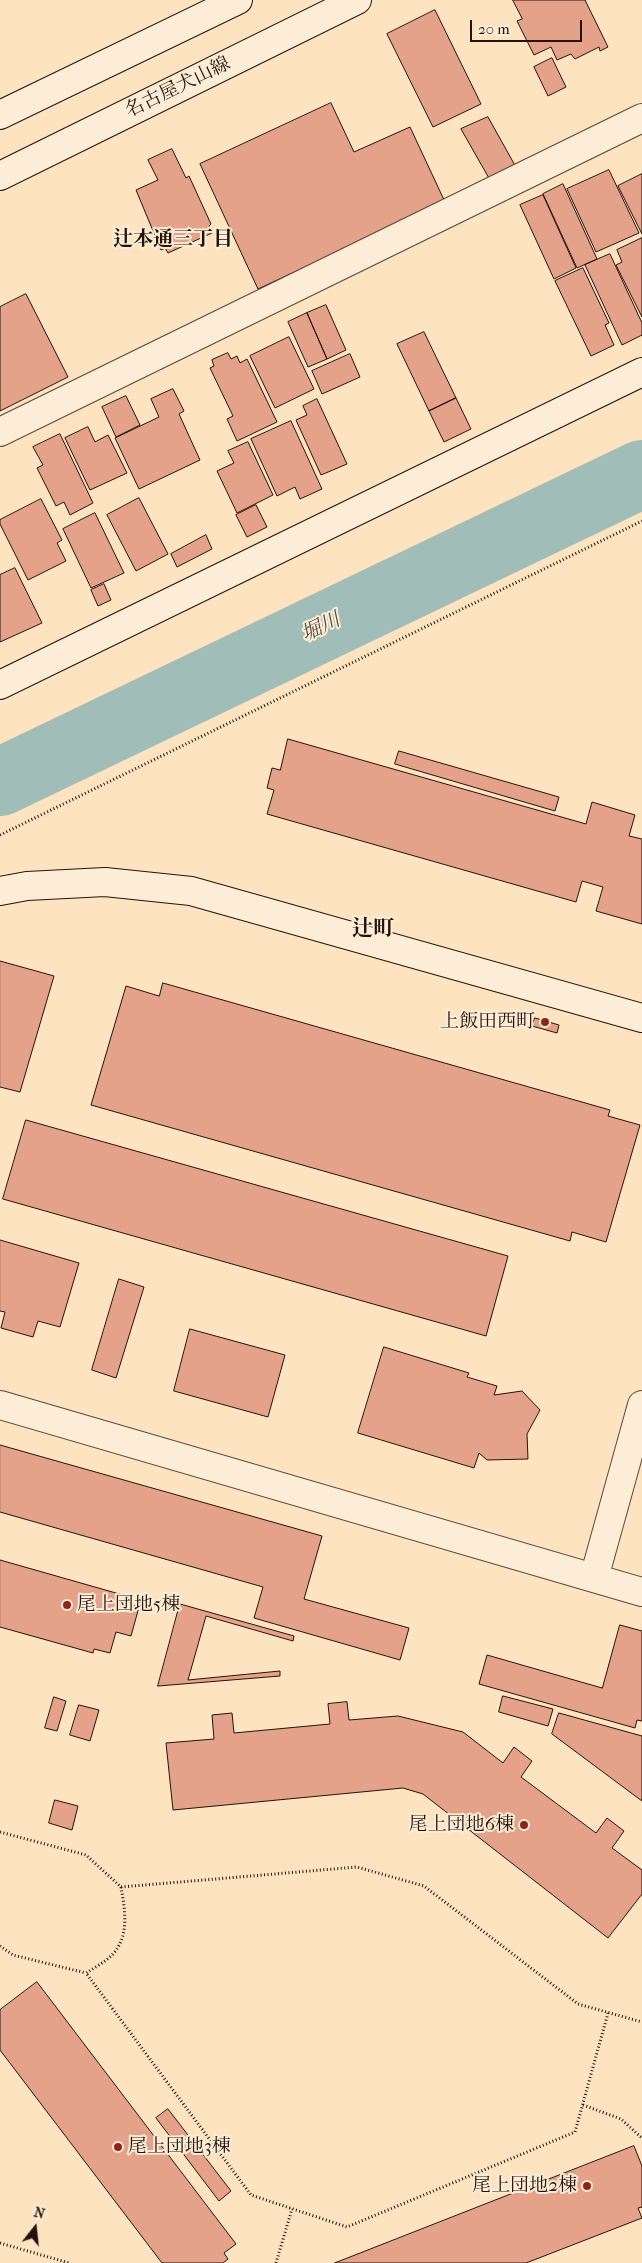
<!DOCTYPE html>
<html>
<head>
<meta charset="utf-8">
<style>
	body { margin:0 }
	#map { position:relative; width:642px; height:2263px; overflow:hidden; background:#fde3c0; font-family:"IM FELL French Canon",serif }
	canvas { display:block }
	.north { position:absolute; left:10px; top:2203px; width:50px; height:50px; -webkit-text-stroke:4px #feedd6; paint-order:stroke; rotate:16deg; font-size:14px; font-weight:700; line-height:20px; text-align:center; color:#25130a }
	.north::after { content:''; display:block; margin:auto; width:18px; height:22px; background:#25130a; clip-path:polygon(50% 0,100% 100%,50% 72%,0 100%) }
	.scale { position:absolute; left:470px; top:20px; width:112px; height:22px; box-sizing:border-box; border:2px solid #25130a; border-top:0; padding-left:6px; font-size:15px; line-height:18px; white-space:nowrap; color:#25130a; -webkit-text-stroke:4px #feedd6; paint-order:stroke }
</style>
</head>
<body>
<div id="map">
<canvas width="642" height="2263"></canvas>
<div class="north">N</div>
<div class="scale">20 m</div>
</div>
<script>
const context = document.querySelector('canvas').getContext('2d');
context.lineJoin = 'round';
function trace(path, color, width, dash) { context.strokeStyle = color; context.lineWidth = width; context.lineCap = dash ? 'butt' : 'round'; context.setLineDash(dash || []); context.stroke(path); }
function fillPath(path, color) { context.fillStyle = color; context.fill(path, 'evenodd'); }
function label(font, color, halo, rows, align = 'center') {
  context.font = font + ' "IM FELL French Canon","Noto Serif JP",serif'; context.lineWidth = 4; context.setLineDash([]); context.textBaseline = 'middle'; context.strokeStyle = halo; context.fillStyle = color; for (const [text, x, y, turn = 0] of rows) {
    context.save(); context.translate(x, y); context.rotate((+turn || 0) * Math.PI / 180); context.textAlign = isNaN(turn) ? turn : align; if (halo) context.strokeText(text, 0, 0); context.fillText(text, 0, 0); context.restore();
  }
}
trace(new Path2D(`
	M0,782L642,474`), '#a1bdb8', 68);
const building = new Path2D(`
	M513,0H585L608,47L600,51L599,47L575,59L571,54L557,60L551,47L534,55L517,21L522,19Z
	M435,10L481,104L433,127L387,34Z
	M552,58L566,87L548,96L534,67Z
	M331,103L354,152L410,127L445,202L258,289L200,164Z
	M488,117L517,169L490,180L461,129Z
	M172,149L186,178L189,176L211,224L209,226L212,233L168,253L165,248L161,250L136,190L158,180L148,160Z
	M609,170L639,233L596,252L567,189Z
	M642,174V234L618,186Z
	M563,184L597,259L577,268L543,194Z
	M543,195L576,268L554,279L520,205Z
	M642,238V317L616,265L622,262L617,250Z
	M610,254L642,323V335L622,345L585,265Z
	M583,268L609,323L605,325L614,345L591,356L555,281Z
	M26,294L68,377L0,411V307Z
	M326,305L346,350L327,359L307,313Z
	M307,313L327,359L308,367L288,322Z
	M424,332L456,398L429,411L397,344Z
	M289,337L314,389L275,408L250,356Z
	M228,353L231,359L237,356L240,363L247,359L277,422L237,441L227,419L233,416L210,368L214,366L212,360Z
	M350,354L360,377L322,394L312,371Z
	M173,389L184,411L179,414L200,460L139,489L115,438L159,417L151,399Z
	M126,396L140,425L116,437L102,407Z
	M456,398L471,429L444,442L429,411Z
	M317,399L347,464L321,475L296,420L307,415L303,406Z
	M291,421L322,489L300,499L295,487L277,496L251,439Z
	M88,427L95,442L108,435L127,473L90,490L65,438Z
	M60,434L93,503L70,515L64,502L56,506L37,468L43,465L33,447Z
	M248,442L273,495L237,513L217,471L234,463L228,451Z
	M139,498L168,554L136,571L107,515Z
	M41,499L62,540L57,543L66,561L28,580L0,524V520Z
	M256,505L267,527L247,537L236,515Z
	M95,513L124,573L91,588L63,529Z
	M206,535L212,549L177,567L171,554Z
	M15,568L42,623L0,642V575Z
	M104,584L111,600L98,606L91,590Z
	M288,739L586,824L592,802L635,815L629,836L642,839V924L596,911L603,887L582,881L576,902L267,814L274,790L267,788L272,768L280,770Z
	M399,751L559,797L555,811L395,764Z
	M0,961L54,976L20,1092L0,1087Z
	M163,983L610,1110L608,1116L640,1125L606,1242L572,1232L570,1241L91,1105L126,986L159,996Z
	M535,1018L559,1025L557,1033L532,1026Z
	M26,1120L508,1256L486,1336L3,1199Z
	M0,1240L79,1263L60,1327L38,1321L33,1337L1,1328L5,1312L0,1311Z
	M119,1279L144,1287L116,1378L92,1370Z
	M190,1329L285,1355L268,1417L174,1391Z
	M384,1347L469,1373L467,1377L497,1386L494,1395L522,1391L540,1410L527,1434L528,1459L487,1460L479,1453L474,1468L358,1433Z
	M0,1445L322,1536L304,1599L409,1628L400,1660L254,1618L263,1587L0,1512Z
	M0,1560L130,1597L128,1604L139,1607L131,1636L116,1632L110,1653L94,1649L93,1653L0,1627Z
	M180,1604L294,1636L293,1641L206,1616L188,1680L280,1671V1676L158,1686Z
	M620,1625L642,1631V1721L637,1720L635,1728L479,1684L487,1655L602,1688Z
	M503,1696L553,1709L548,1726L499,1712Z
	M54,1697L66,1701L57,1731L45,1728Z
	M347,1702L349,1720L398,1716L463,1732L503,1763L514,1747L532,1761L521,1777L596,1833L607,1818L624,1831L612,1848L642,1870V1894L608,1938L423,1794L403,1788L173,1810L166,1743L214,1739L212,1715L232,1713L234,1733L330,1724L328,1704Z
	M79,1705L99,1710L90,1741L70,1735Z
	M559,1713L642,1736V1801L552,1734Z
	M55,1800L78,1806L72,1830L49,1823Z
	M37,1982L236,2244L224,2253L228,2259L223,2263H162L0,2050V2010Z
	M168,2109L231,2191L219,2201L156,2118Z
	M634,2146L642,2166V2207L638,2208L642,2218L526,2263H335Z`);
fillPath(building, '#e3a289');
trace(building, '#25130a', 1);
const street = new Path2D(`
	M0,432L642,118
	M0,1405L642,1592
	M594,1578L642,1405`);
const secondary = new Path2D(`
	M0,115L238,0
	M0,176L357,0
	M0,685L642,372
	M0,891L27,886L105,882L191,891L642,1018`);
trace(street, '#5b4738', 30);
trace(secondary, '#25130a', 30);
trace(new Path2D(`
	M0,835L642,521
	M0,1832L86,1855L121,1887L357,1867L424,1886L578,2004L642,2022
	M121,1887C125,1910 130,1936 112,1955C105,1962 94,1968 86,1973L251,2195L347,2227L575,2132L608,2013
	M0,1946L13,1955L86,1973
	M583,2105L621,2119L642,2138
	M0,2243L69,2263
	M276,2263L292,2209`), '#25130a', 3, [1, 2.5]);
trace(street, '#feedd6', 28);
trace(secondary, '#feedd6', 28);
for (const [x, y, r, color] of [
	[545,1022,5,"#8f2418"],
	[67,1605,5,"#8f2418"],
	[524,1825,5,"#8f2418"],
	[118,2147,5,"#8f2418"],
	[587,2186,5,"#8f2418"]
]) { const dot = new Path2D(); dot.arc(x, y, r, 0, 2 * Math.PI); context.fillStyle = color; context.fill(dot); trace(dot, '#feedd6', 2); }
label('19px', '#25130a', '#feedd6', [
	["名古屋犬山線",178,88,-26]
]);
label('19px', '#25130a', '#feedd6', [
	["上飯田西町",535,1022],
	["尾上団地5棟",77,1605,"left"],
	["尾上団地6棟",514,1825],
	["尾上団地3棟",128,2147,"left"],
	["尾上団地2棟",577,2186]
], 'right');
label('bold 20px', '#25130a', '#feedd6', [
	["辻本通三丁目",173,240]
]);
label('italic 20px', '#504e47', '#feedd6', [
	["堀川",321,628,-26]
]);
label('bold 21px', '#25130a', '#feedd6', [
	["辻町",373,930]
]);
</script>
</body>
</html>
